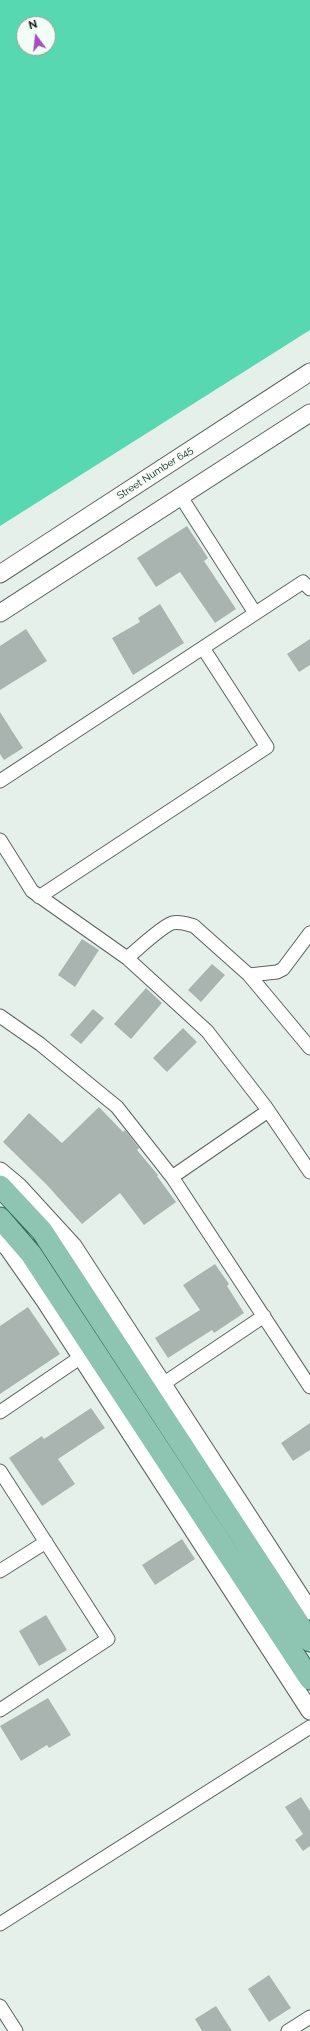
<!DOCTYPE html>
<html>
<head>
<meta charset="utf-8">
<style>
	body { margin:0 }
	#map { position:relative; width:310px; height:2031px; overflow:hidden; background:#e5f0eb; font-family:Raleway,sans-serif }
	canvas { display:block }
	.north { position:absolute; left:16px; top:16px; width:40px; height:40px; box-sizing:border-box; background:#f2fdf8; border:1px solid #98a09c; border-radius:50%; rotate:345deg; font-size:11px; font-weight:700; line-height:16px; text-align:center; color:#111513 }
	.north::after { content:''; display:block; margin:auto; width:14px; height:18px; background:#a64fbb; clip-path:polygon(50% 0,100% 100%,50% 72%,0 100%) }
</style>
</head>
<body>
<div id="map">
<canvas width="310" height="2031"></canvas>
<div class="north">N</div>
</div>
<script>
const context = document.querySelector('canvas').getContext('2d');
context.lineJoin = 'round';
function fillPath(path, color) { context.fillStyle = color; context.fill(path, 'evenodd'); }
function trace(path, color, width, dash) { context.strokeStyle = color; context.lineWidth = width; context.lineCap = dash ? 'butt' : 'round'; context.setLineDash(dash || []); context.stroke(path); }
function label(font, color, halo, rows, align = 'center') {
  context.font = font + ' Raleway,sans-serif'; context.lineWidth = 3; context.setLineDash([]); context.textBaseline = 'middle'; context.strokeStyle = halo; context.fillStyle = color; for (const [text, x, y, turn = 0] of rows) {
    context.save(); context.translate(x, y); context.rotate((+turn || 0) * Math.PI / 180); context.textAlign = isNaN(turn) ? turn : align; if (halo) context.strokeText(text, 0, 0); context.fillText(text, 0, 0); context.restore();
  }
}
fillPath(new Path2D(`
	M0,0H310V330L0,526ZM24,24H48V48H24Z`), '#57d8b0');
fillPath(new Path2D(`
	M187,526L208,558L204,561L236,609L215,623L180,572L156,587L137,558Z
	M160,604L184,643L133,675L112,638L140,622L138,618Z
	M26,629L47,661L0,690V646Z
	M310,639V665L299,672L287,654Z
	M0,712L23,748L4,760L0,754Z
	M82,939L99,950L75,987L58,975Z
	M212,964L225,975L201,1002L188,990Z
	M146,988L162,1003L131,1039L114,1024Z
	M93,1009L104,1018L81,1044L70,1035Z
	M183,1028L197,1042L167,1072L153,1058Z
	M99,1107L123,1132L125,1130L139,1148L137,1150L158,1175L157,1176L176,1202L144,1225L120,1193L82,1224L47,1185L3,1142L29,1113L62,1143Z
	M215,1264L229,1284L227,1286L244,1313L214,1333L212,1330L168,1358L155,1338L200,1310L183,1285Z
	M28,1307L60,1354L0,1394V1326Z
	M91,1408L105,1428L58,1459L75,1484L42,1506L9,1458L42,1436L44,1439Z
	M310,1423V1450L293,1461L281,1443Z
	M182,1539L195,1559L155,1585L142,1565Z
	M46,1615L67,1650L39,1666L19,1631Z
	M48,1698L71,1735L49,1748L47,1745L21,1761L0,1726Z
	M301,1797L310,1811V1846L303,1851L295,1840L303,1834L285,1807Z
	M269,1975L291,2008L269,2022L248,1989Z
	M216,2006L232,2031H202L195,2019Z`), '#a9b4b0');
const minor = new Path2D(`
	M181,497L255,613
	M0,781L300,584L303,582L310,589
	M0,840L32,891L127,958L207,1031L265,1106L310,1172
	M39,897L267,747L203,648
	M127,958C138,949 161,927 172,923C180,921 187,924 194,926L249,975L277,972L283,969L310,933
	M249,975L310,1048
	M0,1016L40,1044L117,1107L172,1177L310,1387
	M172,1177L268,1111
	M163,1384L264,1316
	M0,1412L81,1357
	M0,1471L108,1639L0,1710
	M0,1571L46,1542
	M0,1924L310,1727
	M0,2006L16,2031
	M288,2031L310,2017`);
const tertiary = new Path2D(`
	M0,574L310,372
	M0,613L310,413
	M0,1171L18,1186L73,1246L310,1611
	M0,1240L8,1248L45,1301L310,1711`);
const primary = new Path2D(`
	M0,1186L42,1231L310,1641
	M0,1218L31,1254L310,1679`);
trace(minor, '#5b6460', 15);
trace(tertiary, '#5b6460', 19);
trace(primary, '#306d59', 23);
trace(minor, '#fff', 13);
trace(tertiary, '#fff', 17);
trace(primary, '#8dc4b2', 21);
label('10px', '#111513', '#f2fdf8', [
	["Street Number 645",155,473,-33]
]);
</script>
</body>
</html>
